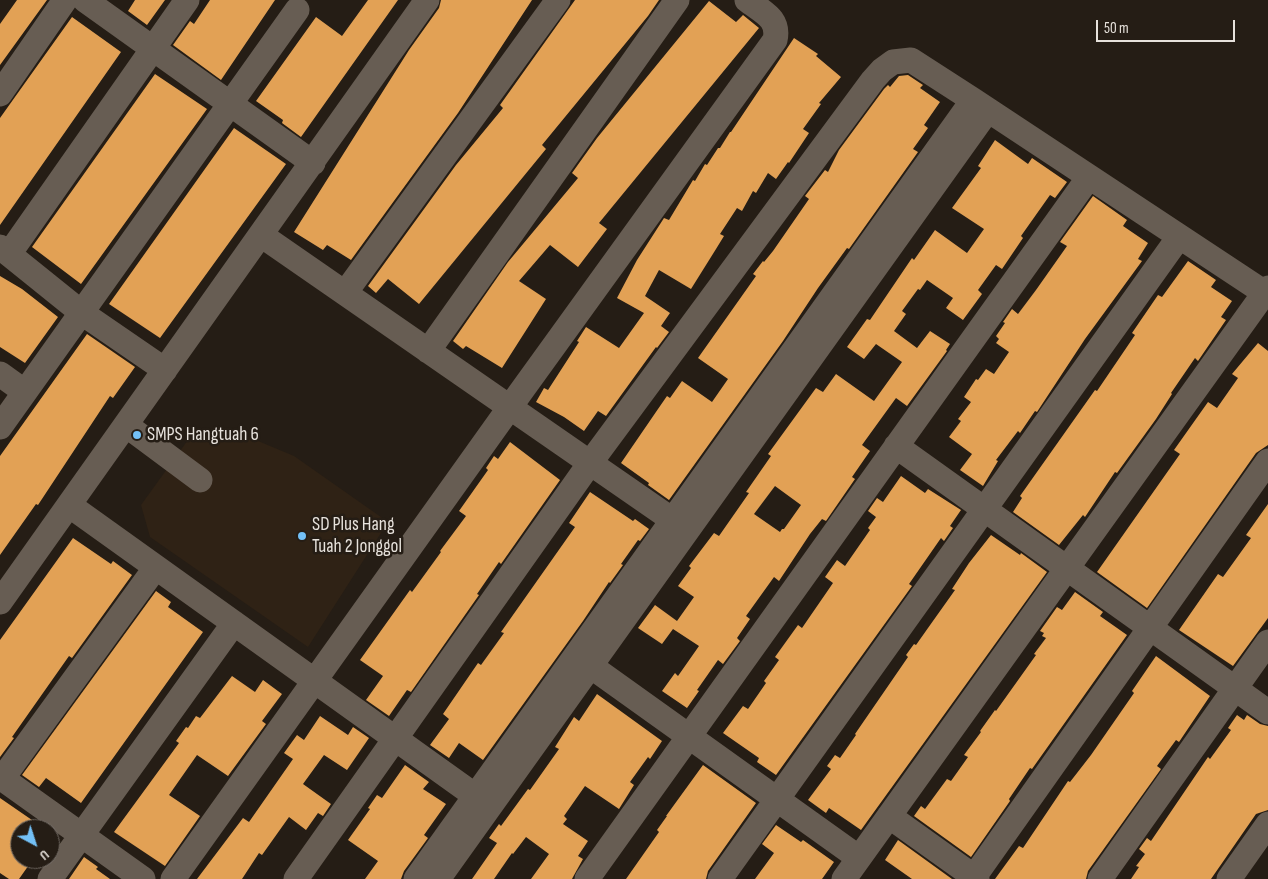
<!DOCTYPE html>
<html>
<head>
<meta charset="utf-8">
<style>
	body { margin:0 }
	#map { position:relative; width:1268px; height:879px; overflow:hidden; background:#251d15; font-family:"Sofia Sans Condensed",sans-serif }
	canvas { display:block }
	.north { position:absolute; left:10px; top:819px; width:50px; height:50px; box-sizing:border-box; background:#251d15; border:1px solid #736c65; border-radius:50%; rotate:140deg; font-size:14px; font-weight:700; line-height:20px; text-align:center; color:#e7e2dc }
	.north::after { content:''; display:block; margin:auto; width:18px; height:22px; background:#73c0f6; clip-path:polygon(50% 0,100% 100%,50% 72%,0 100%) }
	.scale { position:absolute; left:1096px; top:20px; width:139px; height:22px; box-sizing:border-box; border:2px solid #e7e2dc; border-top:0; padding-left:6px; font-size:15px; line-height:18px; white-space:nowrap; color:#e7e2dc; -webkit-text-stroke:4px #251d15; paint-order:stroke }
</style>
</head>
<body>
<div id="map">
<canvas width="1268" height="879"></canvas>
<div class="north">U</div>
<div class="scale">50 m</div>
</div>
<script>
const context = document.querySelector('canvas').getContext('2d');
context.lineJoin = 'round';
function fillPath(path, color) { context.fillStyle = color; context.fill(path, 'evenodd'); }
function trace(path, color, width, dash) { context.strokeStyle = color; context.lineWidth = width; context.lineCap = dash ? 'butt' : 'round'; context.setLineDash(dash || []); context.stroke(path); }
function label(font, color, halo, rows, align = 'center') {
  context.font = font + ' "Sofia Sans Condensed",sans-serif'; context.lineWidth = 5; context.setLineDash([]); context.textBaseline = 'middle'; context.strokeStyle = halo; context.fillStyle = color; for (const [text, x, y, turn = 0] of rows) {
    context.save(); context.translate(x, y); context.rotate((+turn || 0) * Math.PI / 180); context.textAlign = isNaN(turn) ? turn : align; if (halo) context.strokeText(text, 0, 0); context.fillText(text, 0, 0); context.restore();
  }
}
fillPath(new Path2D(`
	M193,433L246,436L294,456L388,522L308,647L150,537L141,505Z`), '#2f2215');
fillPath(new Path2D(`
	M17,0H47L0,65V24Z
	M135,0H165L147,25L128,11Z
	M210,0H275L221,80L173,45L190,21L194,24Z
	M368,0H398L301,137L282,123L283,120L256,101L316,17L342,36Z
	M441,0H532L458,113L351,260L327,245L323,250L294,232L409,50L439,8Z
	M575,0H659L648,16L542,145L546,149L419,304L388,279L376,293L368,286L456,165L503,108L500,105Z
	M709,1L736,22L743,15L759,28L599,223L607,229L578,267L550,245L519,281L546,299L502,368L466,346L463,349L453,341L508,262L578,178L572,173L597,138Z
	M72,17L121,52L0,225V118Z
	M794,38L818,54L816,56L841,77L819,103L821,104L803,129L809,133L789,163L788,162L776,179L768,173L756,193L753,191L742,211L737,208L720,234L724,236L716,249L691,289L659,270L645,296L670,313L661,326L669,332L657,348L656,347L606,416L598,411L584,431L564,417L536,402L544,388L548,390L579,342L577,341L586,327L619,348L644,313L617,298L637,260L664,218L669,220L693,180L695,181L705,164L707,165L718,148H720L730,132H731Z
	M155,74L207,109L81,284L32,247Z
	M908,75L923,85L920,88L940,102L924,125L928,128L913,149L918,152L849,249L847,248L818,288L783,341L669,500L648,485L649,483L621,463L658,409L667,396L670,398L682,381L712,402L728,379L698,358L756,276L753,274L763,261L764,262L773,251L809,199L805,196L825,170L828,172L839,150L884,89L888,85L890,87L899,76Z
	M234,128L286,164L160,338L109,304Z
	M995,140L1028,164L1032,158L1067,182L1055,198L1050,195L1021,236L1023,238L1002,269L996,265L978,290L982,294L963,320L946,308L953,298L927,280L920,290L918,289L902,311L906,314L894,331L917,348L930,331L950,344L946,350L947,351L907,406L896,398L862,445L870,451L852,477L855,479L826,521L822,519L810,534L779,581L774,577L746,616L750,619L737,638L740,641L723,664L718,660L697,690L699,691L687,708L662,691L675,673L678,676L699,646L673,629L662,644L638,628L655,605L677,621L694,597L678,586L691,568L689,566L714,533L719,536L749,493L746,492L771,456L768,454L816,388L823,392L836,374L874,401L902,362L876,344L864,359L847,347L867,319L870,320L912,258L914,260L935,230L967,253L984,229L952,208L981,168L978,166ZM775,486L801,505L784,529H782L780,532L754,514Z
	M1093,196L1127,220L1123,226L1148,243L1138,259L1142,261L1085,339L1037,412L1035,411L1020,433L1018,431L996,460L998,461L983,486L960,470L972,454L949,437L961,421L958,419L971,402L964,397L976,379L978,380L986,369L994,374L1009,352L996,343L999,339L996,336L1005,323L1003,322L1012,309L1018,314L1036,290L1067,246L1060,242Z
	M1188,261L1216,280L1211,287L1232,301L1221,317L1226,320L1198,361L1195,358L1171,393L1172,394L1156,419L1117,473L1115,472L1085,517L1083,515L1059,545L1013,512L1022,498L1020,496L1095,390L1097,391L1135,335L1132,333L1158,295L1162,297Z
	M0,276L22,289L58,317L25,363L0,347Z
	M87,334L135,367L113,398L110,396L38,505L36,504L0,555V456Z
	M1258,343L1268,351V445L1256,453L1147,608L1097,572L1180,454L1174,450L1208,402L1217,408L1238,378L1232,374Z
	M510,442L560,480L501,564L499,562L477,594L479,595L411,692L407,690L389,716L366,700L383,676L360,660L410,590L412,592L441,552L440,551L466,516L459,511L488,470L486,468L494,456L498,459Z
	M901,476L925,493L928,489L961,510L950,526L953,528L944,541L941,538L909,584L912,586L776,775L757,762L759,758L723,733L743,706L748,709L766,683L764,681L779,660L775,657L798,625L802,628L833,583L825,577L837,560L845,566L870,530L868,528L876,517L868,511L877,498L883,502Z
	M590,492L633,521L635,519L649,529L640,541L638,540L621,564L623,565L610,583L609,582L583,621L483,760L459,743L449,758L430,745L449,719L443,714L478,663L481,665L504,633L501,632L575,527L569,523Z
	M1268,504V618L1233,666L1179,630L1218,574L1223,577L1251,538L1246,535Z
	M991,535L1020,555L1021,553L1047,572L861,830L829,808L826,813L808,800L831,769L827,766L835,755L840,758L856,735L855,734L908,657L906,655L914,644L916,645L928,628L955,590L952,589L969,563Z
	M73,538L111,564L113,561L132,575L72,658L69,656L12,737L14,738L0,757V640Z
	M156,591L171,602L168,607L203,632L81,803L46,778L39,787L22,775Z
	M1075,592L1103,612L1100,616L1127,635L1032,769L1030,768L1009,799L1010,801L971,857L914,816L921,806L925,809L947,779L951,781L968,757L964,755L981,732L980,731L995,710L996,711L1036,655L1034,654L1046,638L1042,636L1044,633L1040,631L1057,607L1062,610Z
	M1156,656L1210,696L1179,742L1176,740L1157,766L1161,769L1088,871L1086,879H995L1019,846L1023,848L1068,781L1070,782L1091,755L1134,693L1132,691Z
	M232,676L255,692L263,680L282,694L262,721L266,724L228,776L197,755L169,795L200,816L165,866L114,832L179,743L176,741L186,727L188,728L196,716L200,718Z
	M597,694L662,741L650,759L648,757L630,782L634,785L619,809L585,786L564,816L567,819L563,824L588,841L578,856L583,859L573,877L572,879H531L549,854L526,837L513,854L512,853L494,879H472L497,843L489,838L499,824L501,826L528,789L530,790L559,749L555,747L574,717L579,721Z
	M1237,715L1244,720L1247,715L1260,724L1268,726V810L1256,814L1211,879H1131L1139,867L1136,866L1145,854L1139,849L1147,838L1151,841L1208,757L1210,759L1231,730L1228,728Z
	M320,716L348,735L353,727L369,738L347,770L324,755L303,784L331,804L323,816L318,813L306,830L289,817L262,855L259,853L242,879H197L243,818L249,822L293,759L284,753L297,735L304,740Z
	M405,765L429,782L423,789L446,804L424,835L428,838L404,871L401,879H365L378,861L348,840L370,809L368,808L377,795L382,798Z
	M703,765L756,803L708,871L706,879H626L659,832L657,830L667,816H666Z
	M0,798L45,829H20V859H26L31,862L19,879H9L0,873Z
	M776,825L801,842L803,840L834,862L822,879H755L774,853L762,844Z
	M898,840L952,879H912L885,860Z
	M84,857L98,867L96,869L110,879H69Z`), '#e2a155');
trace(new Path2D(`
	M85,0L313,163
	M0,94L65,0
	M261,235L687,530
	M0,247L82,313L165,370
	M9,254L187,0
	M345,293L558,0
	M428,351L677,0
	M0,374L25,392
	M126,425L200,480
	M0,427L297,10
	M896,446L1268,712
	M69,505L488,805
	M0,602L427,0
	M578,657L859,858
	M0,777L143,879
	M2,779L156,567
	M889,816L977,879
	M974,877L1268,461
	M50,879L234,623
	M173,879L520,393L775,40C780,18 762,12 747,0
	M296,879L590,463L873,80L882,70L893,62L911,60L973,100L1268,295
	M416,879L973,100
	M438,879L988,110
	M587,879L1089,177
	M720,879L1179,237
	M844,879L1268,288
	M1100,879L1268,642
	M1229,879L1268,824`), '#675d53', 25);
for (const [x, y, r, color] of [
	[137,435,5,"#73c0f6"],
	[302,536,5,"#73c0f6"]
]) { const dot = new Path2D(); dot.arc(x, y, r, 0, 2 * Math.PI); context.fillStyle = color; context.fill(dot); trace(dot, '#251d15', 2); }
label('19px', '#e7e2dc', '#251d15', [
	["SMPS Hangtuah 6",147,435],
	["SD Plus Hang",312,525],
	["Tuah 2 Jonggol",312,547]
], 'left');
</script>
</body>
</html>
